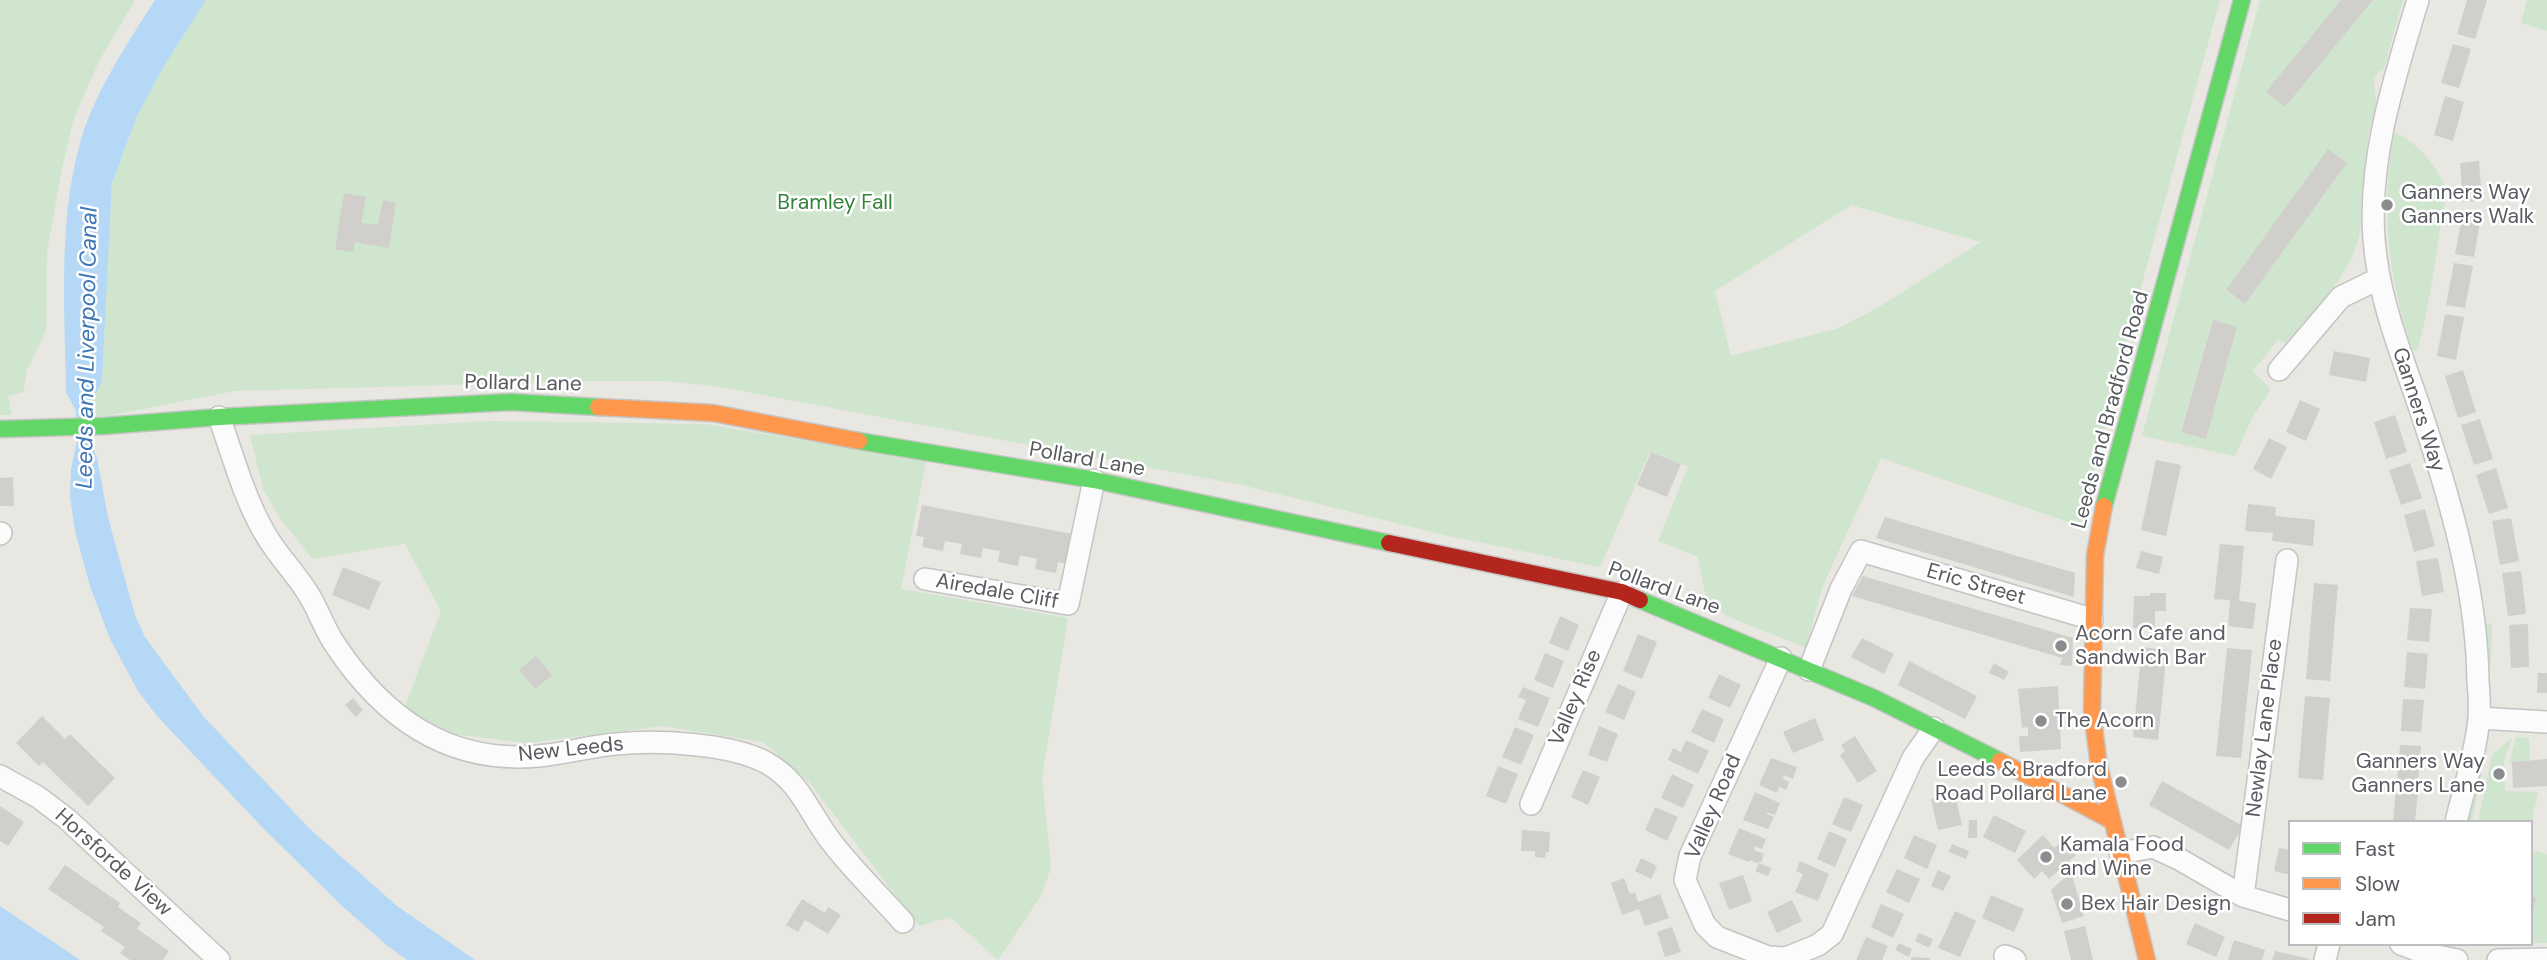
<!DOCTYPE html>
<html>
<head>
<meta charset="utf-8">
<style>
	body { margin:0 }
	#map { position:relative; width:2547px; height:960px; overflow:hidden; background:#e8e7e2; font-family:"DM Sans",sans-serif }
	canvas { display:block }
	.legend { position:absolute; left:2288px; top:820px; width:245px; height:126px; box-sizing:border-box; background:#fff; border:2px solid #bcbdbf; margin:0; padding:9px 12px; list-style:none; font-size:21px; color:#585b60 }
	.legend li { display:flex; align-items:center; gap:14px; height:35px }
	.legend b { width:35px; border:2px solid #bcbdbf }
</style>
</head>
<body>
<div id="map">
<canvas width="2547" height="960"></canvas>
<ul class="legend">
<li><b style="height:9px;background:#63d668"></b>Fast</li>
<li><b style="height:9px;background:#ff974d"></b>Slow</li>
<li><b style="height:9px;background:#b3261e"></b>Jam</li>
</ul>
</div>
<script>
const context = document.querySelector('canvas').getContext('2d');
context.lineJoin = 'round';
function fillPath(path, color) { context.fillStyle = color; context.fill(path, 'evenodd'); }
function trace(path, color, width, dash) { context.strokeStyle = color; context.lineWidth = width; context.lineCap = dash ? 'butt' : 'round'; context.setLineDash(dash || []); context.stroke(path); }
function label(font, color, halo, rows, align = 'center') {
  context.font = font + ' "DM Sans",sans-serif'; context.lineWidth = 5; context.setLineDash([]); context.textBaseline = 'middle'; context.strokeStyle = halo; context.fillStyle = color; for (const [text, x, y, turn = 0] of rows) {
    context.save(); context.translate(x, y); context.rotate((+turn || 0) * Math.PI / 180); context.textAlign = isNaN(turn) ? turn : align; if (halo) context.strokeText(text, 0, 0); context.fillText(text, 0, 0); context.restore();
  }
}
fillPath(new Path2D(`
	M0,0H135L99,61L73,121L60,178L47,253L46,331L27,370L23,392L8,396L12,415H0Z
	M206,0H2220L2133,316L2080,526L1881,458L1822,588L1806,648L1727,616L1706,598L1698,557L1658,541L1688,467L1650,451L1600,567L1448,536L1242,485L715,386L665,381H592L235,391L92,419V401L102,382L112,183L137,116L164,66ZM1851,205L1981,242L1879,307L1839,328L1731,356L1715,291Z
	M2260,0H2341L2267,92L2285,107L2373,0H2403L2384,68C2369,77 2375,87 2376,100C2377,111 2369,126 2368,137C2364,165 2363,194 2361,222C2358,271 2315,308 2286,343L2278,340L2253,371L2271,390L2253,416L2235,456L2142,436ZM2347,163L2245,304L2226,291V290ZM2213,320L2237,328L2206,438L2181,431Z
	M2527,0H2547V31L2521,23Z
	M2394,133C2411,136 2441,169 2444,187C2447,201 2442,217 2440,230C2434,270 2428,310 2418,349L2413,351C2388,277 2380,210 2394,133Z
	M488,421L705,424L926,461L901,589L1068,618L1042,778L1051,867L1042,894L998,960L950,917L919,926L809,782L763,742L662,726L527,743L452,734L404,709L441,611L405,544L312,559L280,518L263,489L250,435Z
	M2489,623L2492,626L2491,662L2487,666L2485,626Z
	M2516,737L2529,738L2530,760L2512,762L2509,764Z
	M2512,738L2504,761L2505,791L2538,792L2531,825V822H2478L2492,755Z
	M2474,773H2482L2472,822H2464Z
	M2533,851L2547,854V943H2531V918L2535,898L2531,897Z`), '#cfe5cd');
fillPath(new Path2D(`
	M155,0H206L164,66L137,116L112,183L102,382L92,401L90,440L97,458L108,517L121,565L135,615L145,637L203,716L310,829L397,906L475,960H407L389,947L341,905L262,827L157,716L138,691L110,639L90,586L75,531L70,496L71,470L77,440L76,411L66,392C65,311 58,226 79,147C93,94 126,46 155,0Z
	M0,906L80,960H0Z`), '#b4d8f5');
fillPath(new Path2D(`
	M2341,0H2373L2285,107L2266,92Z
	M2467,0H2487L2475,39L2457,34Z
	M2453,44L2471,49L2459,88L2441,83Z
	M2445,96L2464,102L2453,141L2434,135Z
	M2328,149L2347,163L2245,304L2226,290Z
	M2479,161L2482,201L2463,202L2460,163Z
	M344,193L366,197L361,223L378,225L383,200L396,203L389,248L355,242L353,252L335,249Z
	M2463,212L2481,216L2474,257L2455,254Z
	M2454,263L2473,266L2465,308L2446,305Z
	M2445,314L2464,317L2456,360L2437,356Z
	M2213,320L2237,327L2206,439L2181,432Z
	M2334,351L2370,358L2366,382L2329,375Z
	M2463,370L2476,412L2458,418L2445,376Z
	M2300,400L2320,409L2306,441L2286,432Z
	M2395,415L2407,452L2386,459L2374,422Z
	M2480,419L2493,459L2474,465L2461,425Z
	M2269,438L2287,447L2271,479L2253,469Z
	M1651,452L1681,464L1667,497L1637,485Z
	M2156,460L2181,465L2166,536L2141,530Z
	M2410,463L2422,498L2401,505L2389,470Z
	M2496,468L2508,508L2489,514L2476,475Z
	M13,477L14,506H0V478Z
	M2248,504L2276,507L2275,516L2315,520L2313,546L2272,541L2273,533L2245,531Z
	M922,505L1072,534L1067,564L1058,562L1056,573L1035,569L1037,559L1020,555L1018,566L998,562L1000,551L983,548L981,558L960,554L962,544L945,541L943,551L922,547L924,537L916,536Z
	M2425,509L2435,546L2414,552L2404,515Z
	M1885,517L2075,573L2074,597L1876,538Z
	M2511,518L2519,561L2500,565L2492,521Z
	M2220,544L2244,546L2239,601L2256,603L2253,629L2228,626L2230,600L2214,599Z
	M2141,551L2163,557L2159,574L2136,568Z
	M2438,558L2444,592L2422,596L2416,561Z
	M343,567L381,582L369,610L332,595Z
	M2521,571L2526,614L2508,616L2502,573Z
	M1863,576L2073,638L2072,666L2060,665L2062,658L1852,596Z
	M2314,583L2338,585L2330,681L2306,679Z
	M2150,593H2166V611H2155V628H2133L2134,596H2150Z
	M2410,608L2432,609L2429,642L2407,640Z
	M1560,616L1579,625L1568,651L1549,643Z
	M2528,624L2529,667L2511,668L2509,625Z
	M1638,634L1657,642L1642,679L1623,671Z
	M1862,638L1894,654L1884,674L1851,657Z
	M2142,647L2167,650L2158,740L2133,737Z
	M2227,648L2252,650L2241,758L2216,756Z
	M2407,652L2428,654L2425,689L2404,687Z
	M1545,653L1564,661L1553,688L1534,680Z
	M536,656L552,675L535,689L519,670Z
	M1909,661L1977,696L1965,719L1898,685Z
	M1994,663L2009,672L2004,680L1989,673Z
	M2538,673H2547V693H2537Z
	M1719,674L1741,685L1730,708L1708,698Z
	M1618,684L1636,692L1624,720L1605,712Z
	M2058,686L2061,749L2020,752L2019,736H2028V727L2022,728L2018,689Z
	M1523,687L1550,698L1538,727L1518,719L1526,700L1518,697Z
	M2305,696L2330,698L2323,780L2298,778Z
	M353,698L363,710L356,717L345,705Z
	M2403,699L2424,700L2421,732L2401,731Z
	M1702,709L1724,719L1714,743L1691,732Z
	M42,716L65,739L70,734L115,778L88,806L43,762L39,766L16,743Z
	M1815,718L1824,740L1793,753L1783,732Z
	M1599,726L1618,734L1607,762L1588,755Z
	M1515,727L1534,735L1521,765L1502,757Z
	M1855,736L1877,771L1858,783L1840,755L1845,751L1841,745Z
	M1686,740L1709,751L1698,774L1668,760L1673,748L1681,752Z
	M2400,745L2421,746L2418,782L2397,780Z
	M1771,758L1797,767L1793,779L1784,775L1783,779L1789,782L1786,790L1779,787L1777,793L1759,785Z
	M2547,759V786L2513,788L2512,762Z
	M1498,766L1518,774L1506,804L1486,796Z
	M1583,770L1600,777L1588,805L1571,797Z
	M1672,774L1694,785L1683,808L1661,798Z
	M2162,781L2243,826L2229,850L2149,805Z
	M2396,789L2418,791L2415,822H2393Z
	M1755,792L1780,803L1775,815L1767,812V814L1774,817L1768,829L1743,820Z
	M1955,794L1962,825L1938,830L1931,799Z
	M1844,797L1863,805L1851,832L1832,824Z
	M0,806L24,822L8,846L0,841Z
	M1655,807L1678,817L1667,841L1645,830Z
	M1994,815L2026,831L2015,853L1983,837Z
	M1969,820H1977V838H1968Z
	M1739,828L1766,839L1762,849L1755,846L1754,850L1764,854L1762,861L1756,863L1750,860L1749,862L1728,854Z
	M1522,830L1550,832L1549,852H1546L1545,858L1535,857V851H1521Z
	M1829,831L1847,839L1835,867L1817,859Z
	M1914,835L1937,845L1927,869L1904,858Z
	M2043,835L2054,848L2062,841L2076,855L2049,879L2042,871L2034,879L2017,860Z
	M1952,844L1969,851L1966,859L1949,852Z
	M2279,848L2290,850V875L2274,871Z
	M1641,858L1657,866L1651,879L1635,871Z
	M1800,861L1829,874L1818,901L1795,892L1803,874L1796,871Z
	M1759,863L1772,868L1768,876L1755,871Z
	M65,865L120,903L118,907L141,923L137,929L169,951L163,960H130L120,953L125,947L101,931L104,927L48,889Z
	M1897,869L1920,879L1909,903L1886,892Z
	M1938,870L1951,876L1943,891L1931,886Z
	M2071,872L2084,916L2062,923L2051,890Z
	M1743,875L1752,901L1729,910L1719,883Z
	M1624,878L1630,894L1635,892L1638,902L1660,894L1669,918L1645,926L1639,909L1622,915L1611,883Z
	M1991,895L2024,909L2014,932L1982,918Z
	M2531,897L2536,898L2532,914H2531Z
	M802,899L825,913L828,907L841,915L828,934L805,920L798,932L786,925Z
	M1792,900L1802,921L1777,933L1767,912Z
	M1881,904L1904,914L1893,938L1871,927Z
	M1955,911L1976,921L1960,957L1938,948Z
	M2195,923L2225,937L2216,957L2186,944Z
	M2085,926L2093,960H2071L2064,931Z
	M1672,927L1681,952L1665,957L1657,932Z
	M1919,933L1933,939L1929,948L1915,941Z
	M1866,937L1888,946L1882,960H1856Z
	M2234,940L2265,950L2262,960H2228Z
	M1899,943L1912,949L1909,957L1895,950Z
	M2275,951L2310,959L2309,960H2272Z
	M1911,957L1930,958V960H1911Z`), '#d0cfcc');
const street = new Path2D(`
	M2418,0C2395,76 2368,158 2374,239C2379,306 2406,364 2426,427C2453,509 2477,595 2478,681C2479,693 2480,706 2479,718C2476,752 2464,788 2456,822
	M2279,370L2341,297L2378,279
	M219,417C232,453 244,497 263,530C275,553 295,572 309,595C319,611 325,631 336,646C384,718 448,764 538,756C564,754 590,746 616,744C657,740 730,743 767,763C802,783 809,814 833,844C854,871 880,896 903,922
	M0,534L1,533
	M925,579L1068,604L1094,480
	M1781,658L1690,856L1685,880L1705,925L1717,937L1768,957L1786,958L1818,945L1832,934L1913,758L1934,728
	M1809,670L1841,589L1861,551L2092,619
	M2479,718L2547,722
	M0,776L38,797L67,819L219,960
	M1531,804L1622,592
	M2120,853L2153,847L2179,859L2243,896L2290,910
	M2243,896L2287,560
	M2401,944L2427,954L2457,960
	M2005,956L2015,960
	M2325,960L2329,944
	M2498,960L2547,959`);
const fast = new Path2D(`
	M0,429L104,426L219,417L511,402L598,407
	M859,441L1094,480L1389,543
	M2104,506L2242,0
	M1640,600L1874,698L2000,761`);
const slow = new Path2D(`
	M598,407L713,413L859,441
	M2104,506L2095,555L2092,712L2099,766L2147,960
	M2000,761L2112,821`);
const jam = new Path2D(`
	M1389,543L1622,592L1640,600`);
trace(street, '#c4c4c3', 24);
trace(fast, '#c5c5c4', 19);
trace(slow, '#c5c5c4', 19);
trace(jam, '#c5c5c4', 19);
trace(street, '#fcfbfb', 21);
trace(fast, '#63d668', 16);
trace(slow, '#ff974d', 16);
trace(jam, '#b3261e', 16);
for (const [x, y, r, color] of [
	[2387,205,7,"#8a8c8e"],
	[2061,646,7,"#8a8c8e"],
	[2041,721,7,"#8a8c8e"],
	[2499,774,7,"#8a8c8e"],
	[2121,782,7,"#8a8c8e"],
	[2046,857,7,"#8a8c8e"],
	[2067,904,7,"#8a8c8e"]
]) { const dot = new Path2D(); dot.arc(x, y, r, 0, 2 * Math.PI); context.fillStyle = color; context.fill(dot); trace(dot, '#fff', 2.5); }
label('21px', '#585b60', '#fff', [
	["Ganners Way",2401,193],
	["Ganners Walk",2401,217],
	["Acorn Cafe and",2075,634],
	["Sandwich Bar",2075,658],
	["The Acorn",2055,721],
	["Ganners Way",2485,762,"right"],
	["Ganners Lane",2485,786,"right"],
	["Leeds & Bradford",2107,770,"right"],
	["Road Pollard Lane",2107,794,"right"],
	["Kamala Food",2060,845],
	["and Wine",2060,869],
	["Bex Hair Design",2081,904]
], 'left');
label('21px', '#35823b', '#fff', [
	["Bramley Fall",835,203]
]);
label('21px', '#585b60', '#fff', [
	["Pollard Lane",523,384,1],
	["Leeds and Bradford Road",2111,410,-75],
	["Ganners Way",2418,410,72],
	["Pollard Lane",1087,460,10],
	["Eric Street",1976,585,16],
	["Pollard Lane",1664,589,20],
	["Airedale Cliff",997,592,10],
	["Valley Rise",1576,698,-67],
	["Newlay Lane Place",2265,728,-83],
	["New Leeds",571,750,-6],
	["Valley Road",1714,807,-67],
	["Horsforde View",113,863,42]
]);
label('italic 23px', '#3f77b6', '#fff', [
	["Leeds and Liverpool Canal",88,348,-89]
]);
</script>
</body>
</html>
